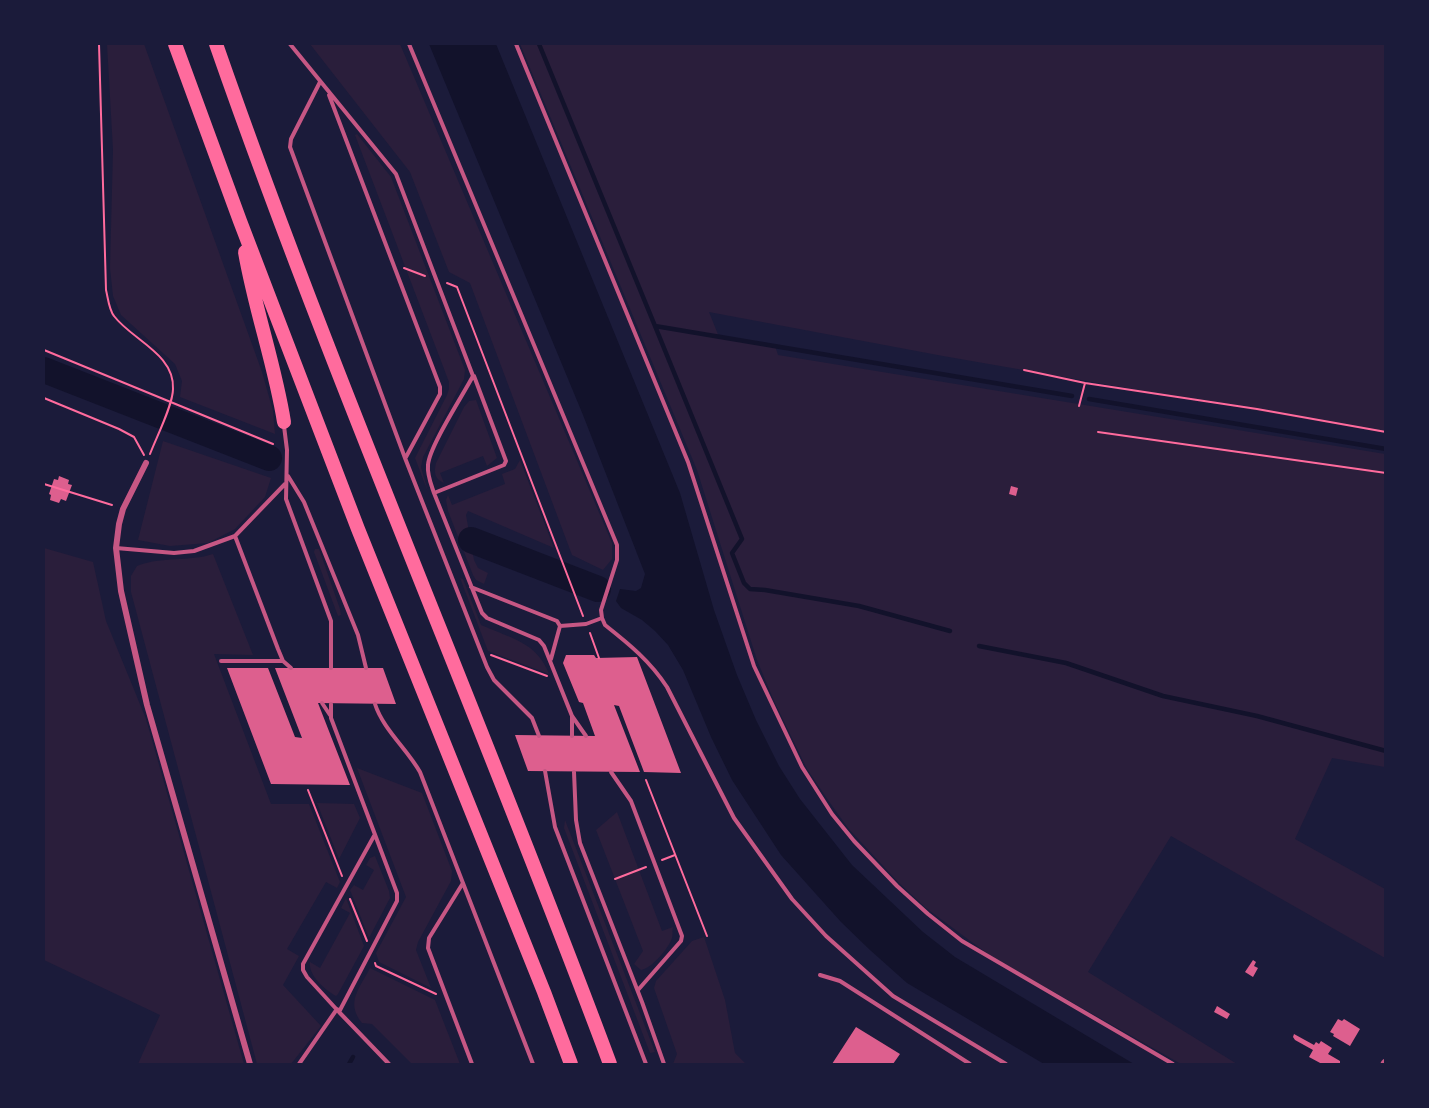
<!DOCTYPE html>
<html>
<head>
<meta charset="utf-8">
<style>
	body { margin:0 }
	#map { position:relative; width:1429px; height:1108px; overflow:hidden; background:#1b1b3a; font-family:Raleway,sans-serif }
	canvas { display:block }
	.frame { position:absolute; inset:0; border:45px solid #1b1b3a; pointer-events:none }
</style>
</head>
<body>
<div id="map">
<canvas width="1429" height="1108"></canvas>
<div class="frame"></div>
</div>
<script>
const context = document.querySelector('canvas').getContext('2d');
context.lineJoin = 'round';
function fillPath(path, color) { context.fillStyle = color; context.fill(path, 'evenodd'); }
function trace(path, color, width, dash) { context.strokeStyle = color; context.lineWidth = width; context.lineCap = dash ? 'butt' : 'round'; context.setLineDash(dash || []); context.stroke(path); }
fillPath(new Path2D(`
	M107,44H144L262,372L273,411L275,434L180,397L182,381L175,364L121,315L113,296L110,268L113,150Z
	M310,44H400L612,543V559L603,570L572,555L470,283L449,272L410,172Z
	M520,44H1385V433L943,356L709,312L719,337L775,346L778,355L1385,454V767L1332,758L1295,839L1385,889V958L1171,836L1088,972L1237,1064H1181L992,957L926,908L898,882L848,828L828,800L807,769L774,701L757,660L697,470Z
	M357,134L391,177L465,370L464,379L423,457L421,467L428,492L415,458L447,395L449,389V382L355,135Z
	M476,400L497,458L487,466L483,456L440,473L444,483C434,479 434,472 436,463L464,407L469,401Z
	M163,441L271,478L265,497L235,529L208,543L170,546L138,540Z
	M520,460L554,548L468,511L466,515L474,560L478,568L488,573L484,584L476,580L473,575L448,511L446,500L448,495L452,505L505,484L502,474L515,469Z
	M44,548L93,562L106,621L146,719L244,1064H138L160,1015L44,960Z
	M315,549H319L340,609L341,615L338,616L314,552Z
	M213,554L253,655L214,654L271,804H309L340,882L337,888L326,882L287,949L299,956L283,985L321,1026L291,1064H257L131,592V576L137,566C162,556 189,562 213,554Z
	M460,578L463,579L481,625C510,638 537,642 549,674L488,651Z
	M357,768L422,793L452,871L451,881L418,942L416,950L431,988L379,962L376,953L406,897Z
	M317,803L354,804L360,818L339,859Z
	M617,812L662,931L673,927C672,931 673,934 672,938C669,948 651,969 641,970L634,964L643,951L596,830Z
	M565,820L655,1052L650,1053L564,828Z
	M375,856L389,891L390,898L369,938L350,890L354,885L363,890L374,870L366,865L370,858Z
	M346,898L364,946L338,994L336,996C325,990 308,975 310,962L320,968L350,913L341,908Z
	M704,937L725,1000L735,1053L746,1064H673L677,1054L654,988L656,981L692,941Z
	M370,968L435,1000L460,1064H412L372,1024L362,1023C345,1002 360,988 370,968Z`), '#2a1e3b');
fillPath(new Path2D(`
	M429,44H496L680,493L714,610L737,675L756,720L779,766L800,799L852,865L923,932L955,957L1134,1064H1044L907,983L870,950L841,922L781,855L732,780L711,737L683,670L668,645L655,631L642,620L621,608L616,601L620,589L636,591L641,588L645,574L583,415Z`), '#12122b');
trace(new Path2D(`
	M539,44L655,326L1072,396
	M655,326L742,539L732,553L744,583L750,589L765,590L859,606L950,631
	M1089,399L1386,449
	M979,646L1066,663L1163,696L1257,716L1386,751
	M349,1064L353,1057`), '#12122b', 4.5);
trace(new Path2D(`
	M44,370L269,458
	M471,540L598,589`), '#12122b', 26);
fillPath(new Path2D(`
	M59,476L69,480L68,484L72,485L66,501L61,499L59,503L50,500L51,495L49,494L54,479L58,480Z
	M1011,486L1018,488L1016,496L1009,494Z
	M566,655H594L596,658L637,657L681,773L644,772L619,706L614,705L640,772L528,771L515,735L595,736L583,703L579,702L563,663Z
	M227,668H268L295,737L302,738L275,668H383L396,704L318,703L350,785L271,784Z
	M1253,960L1256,962L1254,966L1258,968L1253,977L1245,972Z
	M1217,1006L1230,1014L1227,1019L1214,1012Z
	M1338,1019L1342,1021L1344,1019L1360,1029L1350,1046L1333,1036L1334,1034L1330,1032Z
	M856,1027L900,1054L893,1064H832Z
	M1294,1034L1314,1045L1316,1042L1319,1044L1321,1041L1332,1048L1328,1054L1340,1061V1064H1322L1309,1057L1313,1050L1295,1040L1293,1037Z`), '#dd5f8e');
trace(new Path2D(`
	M99,44L106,290C108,298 109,310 114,316C132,340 175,354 173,389C173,405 156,438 150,454
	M404,268L425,276
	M447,283L457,287L583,616
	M44,350L273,444
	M1024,370L1085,383L1257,409L1386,432
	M44,398L119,429L134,437L144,455
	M1079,406L1085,383
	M1098,432L1386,473
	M44,470V484
	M44,484L112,505
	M590,633L599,658
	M491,655L547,676
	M646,780L707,936
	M308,790L342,876
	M662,860L675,855
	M615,879L646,867
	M350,899L367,941
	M375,963L376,966L436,994`), '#ff6b9d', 2);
trace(new Path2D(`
	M290,44L396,174L473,376C463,395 429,447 428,465C427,475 431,484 434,493L482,613L487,618L539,640L544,646L572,716L586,736
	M409,44L617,545V560L601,610L602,618L605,625C629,644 650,661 667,687L734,818L792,899L826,936L893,996L1006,1064
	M516,44L688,462L754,666L802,767L832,814L854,841L897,886L928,914L962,941L1173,1064
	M320,82L291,139L290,147L405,458L487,667L494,680L532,718L539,736
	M329,95L440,387V394L406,457
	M284,426L287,450L286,499L331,621V668
	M288,476L304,502L358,635L366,668
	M285,484L235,536L278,649L283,661L291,668
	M434,493L504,465L506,461L474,376
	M116,548L174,553L194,551L235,536
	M471,587L557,621L560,626L551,659
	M560,626L586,624L602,618
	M221,661H283
	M322,703L330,715
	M331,704V718L397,893V901L339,1012L389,1064
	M375,704C383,729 407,749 420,772L533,1064
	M572,717V736
	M545,771L555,827L646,1064
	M574,772L576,820L580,843L642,1002L664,1064
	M611,772L631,801L682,936L681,941L638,990
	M463,883L429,938L428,948L472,1064
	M820,975L840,981L970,1064
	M339,1012L307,977L303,970V964L374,836
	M299,1064L337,1009`), '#c65784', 4);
trace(new Path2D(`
	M146,463L123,509L119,524L116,548L121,591L147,705L250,1064`), '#c65784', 6);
trace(new Path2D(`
	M1385,1064L1386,1063`), '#c65784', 9);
trace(new Path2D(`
	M175,44L240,221L358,529L544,992L571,1064
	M216,44C336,388 483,723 610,1064
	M245,252C255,310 275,365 284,422`), '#ff6b9d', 14);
</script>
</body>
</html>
